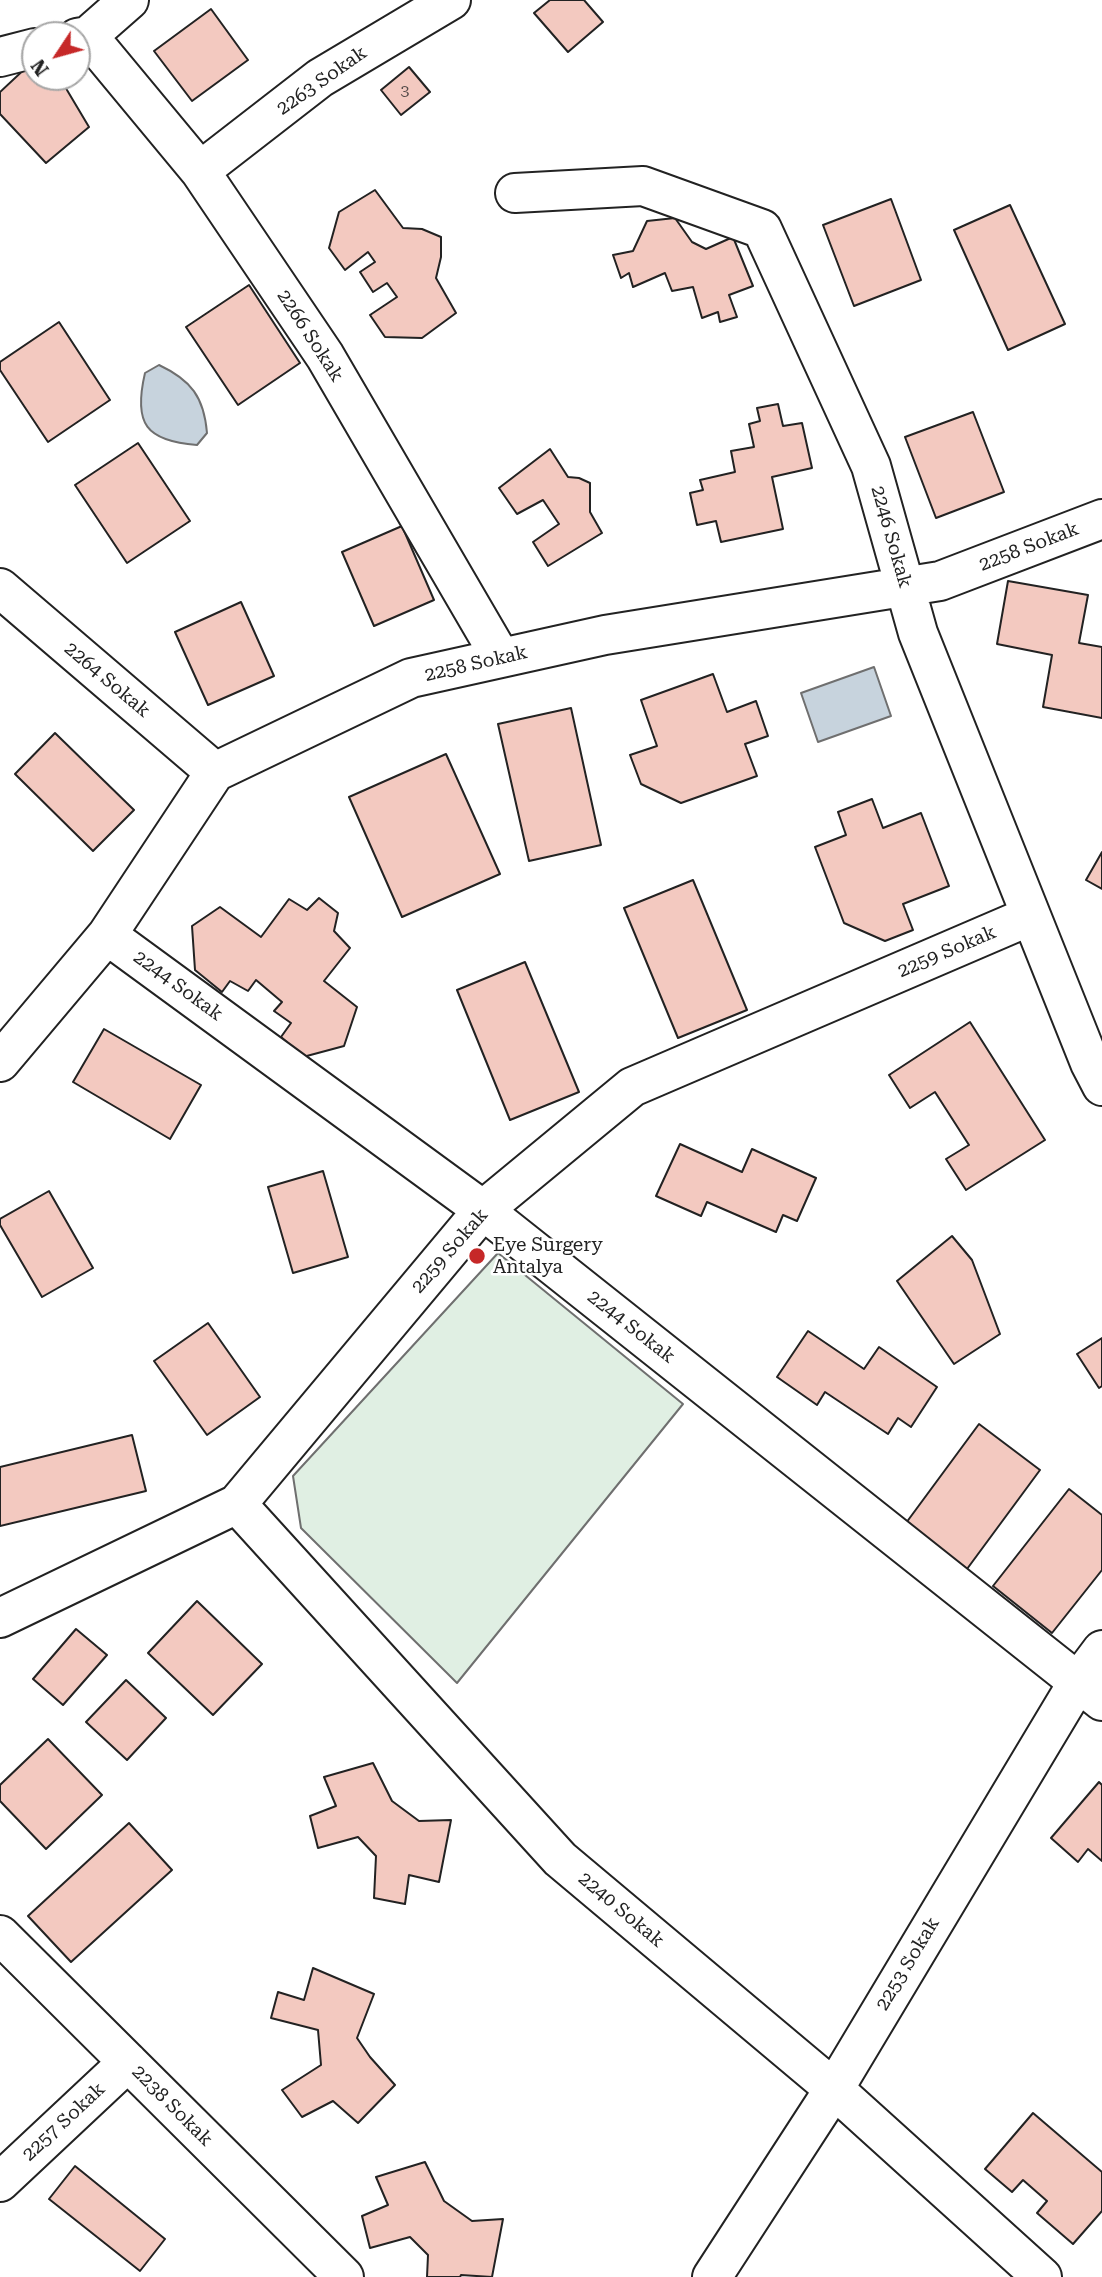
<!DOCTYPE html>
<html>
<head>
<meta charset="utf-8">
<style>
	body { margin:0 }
	#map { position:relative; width:1102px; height:2277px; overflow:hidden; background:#fff; font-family:"Roboto Serif",serif }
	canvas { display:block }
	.north { position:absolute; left:21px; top:21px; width:70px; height:70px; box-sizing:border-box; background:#fff; border:2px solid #a7a7a7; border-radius:50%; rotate:234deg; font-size:19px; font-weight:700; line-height:28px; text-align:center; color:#222 }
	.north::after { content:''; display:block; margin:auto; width:24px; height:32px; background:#c62828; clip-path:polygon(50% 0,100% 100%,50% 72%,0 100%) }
</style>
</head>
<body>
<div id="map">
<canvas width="1102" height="2277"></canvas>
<div class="north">N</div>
</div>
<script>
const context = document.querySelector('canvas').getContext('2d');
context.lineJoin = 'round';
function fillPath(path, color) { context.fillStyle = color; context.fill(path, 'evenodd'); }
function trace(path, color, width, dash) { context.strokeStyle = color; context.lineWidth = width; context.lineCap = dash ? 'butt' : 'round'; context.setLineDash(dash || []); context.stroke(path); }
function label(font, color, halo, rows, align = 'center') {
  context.font = font + ' "Roboto Serif",serif'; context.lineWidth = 5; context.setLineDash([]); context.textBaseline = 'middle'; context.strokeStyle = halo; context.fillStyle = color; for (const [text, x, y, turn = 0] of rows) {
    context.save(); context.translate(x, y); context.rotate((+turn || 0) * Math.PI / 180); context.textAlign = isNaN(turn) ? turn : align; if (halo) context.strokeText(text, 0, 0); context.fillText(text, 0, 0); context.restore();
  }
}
const green = new Path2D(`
	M498,1253L683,1404L457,1683L301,1528L293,1476Z`);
fillPath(green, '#e0efe3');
trace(green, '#6f6f6f', 2);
const water = new Path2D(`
	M159,365C191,380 204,397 207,433L197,445C146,441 133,424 145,373Z
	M874,667L891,716L818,742L801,693Z`);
fillPath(water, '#c7d3dd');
trace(water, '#6f6f6f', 2);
const building = new Path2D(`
	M550,0H584L603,22L568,52L534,13Z
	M211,9L248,60L192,101L154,51Z
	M30,64L35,67V77H51L64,85L89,127L46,163L0,114V92Z
	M409,67L430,92L401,115L381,90Z
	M375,190L403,228L422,229L441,237V257L436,278L456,313L422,338L385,337L370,315L397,297L387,283L373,292L360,272L375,262L368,252L345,270L329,248L339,212Z
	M891,199L921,280L854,306L823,225Z
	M1010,205L1065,324L1008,350L954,230Z
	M675,218L692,242L706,249L733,237L753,286L729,295L737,317L720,322L718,312L702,318L693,287L672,291L665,273L633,287L629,273L621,278L613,255L633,251L647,221Z
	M249,285L300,363L238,405L186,327Z
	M59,322L110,400L48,442L0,370V362Z
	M778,404L783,426L802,423L812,468L772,477L783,529L721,542L716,521L697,525L690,493L703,490L700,480L735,472L731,451L754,447L749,424L760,421L757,408Z
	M973,412L1004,492L936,518L905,437Z
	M138,443L190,521L127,563L75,485Z
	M550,449L568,477L579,478L590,483V512L602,533L548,566L533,542L559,524L543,500L517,514L499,488Z
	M402,526L434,600L374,626L342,552Z
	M1008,581L1088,595L1079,643L1102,647V718L1043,707L1052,655L997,644Z
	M241,602L274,676L208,705L175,632Z
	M713,674L727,712L756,701L768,736L745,744L757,776L681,803L641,784L630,755L657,746L641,700Z
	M571,708L601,845L529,861L498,724Z
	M55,733L134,810L93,851L15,774Z
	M446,754L500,874L402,917L349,797Z
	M872,799L883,828L921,813L949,886L903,904L913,930L885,941L844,923L815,847L846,835L838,812Z
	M1102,852V889L1086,880Z
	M693,880L747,1010L678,1038L624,908Z
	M319,898L338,913L334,931L350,948L324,981L357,1007L344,1046L303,1057L281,1037L291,1023L274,1011L282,1002L256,980L248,991L230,981L222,992L195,970L192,926L220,907L261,937L289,899L307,910Z
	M525,962L579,1092L510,1120L457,990Z
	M970,1022L1045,1140L966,1190L946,1159L969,1145L935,1092L910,1108L889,1075Z
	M104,1029L201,1085L170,1139L73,1082Z
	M680,1144L742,1172L752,1149L816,1178L797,1221L783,1215L776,1232L707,1202L701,1216L656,1196Z
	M323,1171L348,1257L293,1273L268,1187Z
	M49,1191L93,1268L42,1297L0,1225V1219Z
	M952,1236L972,1260L1000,1334L954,1364L897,1281Z
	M208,1323L260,1397L207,1435L154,1361Z
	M808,1331L864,1369L879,1347L937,1387L911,1427L898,1418L888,1434L825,1392L817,1405L777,1377Z
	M1102,1338V1386L1099,1388L1077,1354Z
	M979,1424L1040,1470L967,1569L906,1523Z
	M132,1435L146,1491L0,1526V1467Z
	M1069,1489L1102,1515V1570L1052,1633L993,1586Z
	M197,1601L262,1664L213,1715L148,1653Z
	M76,1629L107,1655L63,1705L33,1679Z
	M126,1680L166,1718L127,1760L86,1722Z
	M48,1739L102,1795L46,1849L0,1801V1785Z
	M373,1763L392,1801L419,1821L451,1820L439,1882L409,1875L405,1904L374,1898L376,1856L358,1837L318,1848L310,1816L336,1806L324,1777Z
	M1099,1782L1102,1785V1861L1088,1849L1078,1862L1051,1838Z
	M129,1823L172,1870L71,1962L28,1916Z
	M313,1968L374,1994L357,2038L370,2057L395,2085L358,2123L333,2101L302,2117L282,2090L321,2065L318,2030L271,2018L278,1992L304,2000Z
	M1033,2113L1102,2172V2211L1073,2244L1037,2213L1047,2201L1023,2180L1012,2192L985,2169Z
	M425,2162L444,2201L472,2221L503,2219L492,2277L461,2275L460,2277H427L428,2255L410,2237L370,2248L362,2216L388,2205L376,2177Z
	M75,2166L165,2239L140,2271L49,2199Z`);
fillPath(building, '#f3c9c0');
trace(building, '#222', 2);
const minor = new Path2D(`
	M88,36L200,171L325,356L501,658
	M77,38L88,36L129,0
	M0,57L35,48
	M200,171L320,78L451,0
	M515,193L643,186L762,229L871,466L918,633L1090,1063L1102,1086
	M0,588L215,772
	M107,935L483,1210L1102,1701
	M0,1062L107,935L215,772L411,678L605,635L940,581L1102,519
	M237,1504L560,1859L834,2089L1042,2277
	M0,1618L237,1504L483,1210L632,1087L1030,916
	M0,1935L344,2277
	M0,2182L128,2062
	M712,2277L834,2089L1078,1682L1102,1650`);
trace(minor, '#222', 42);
trace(minor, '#fff', 38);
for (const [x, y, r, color] of [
	[477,1256,9,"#c62828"]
]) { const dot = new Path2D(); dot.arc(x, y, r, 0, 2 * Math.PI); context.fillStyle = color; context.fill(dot); trace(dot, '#fff', 2.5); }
label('16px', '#564c4a', null, [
	["3",405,91]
]);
label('19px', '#222', '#fff', [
	["2263 Sokak",322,81,-35],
	["2266 Sokak",310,336,57],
	["2246 Sokak",891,537,74],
	["2258 Sokak",1029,547,-21],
	["2258 Sokak",476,664,-13],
	["2264 Sokak",107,680,40],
	["2259 Sokak",947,952,-23],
	["2244 Sokak",178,986,36],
	["2259 Sokak",450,1251,-49],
	["2244 Sokak",631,1327,38],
	["2240 Sokak",621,1910,40],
	["2253 Sokak",908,1964,-59],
	["2238 Sokak",172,2106,45],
	["2257 Sokak",64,2122,-43]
]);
label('19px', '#222', '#fff', [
	["Eye Surgery",493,1245],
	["Antalya",493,1267]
], 'left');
</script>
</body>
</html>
